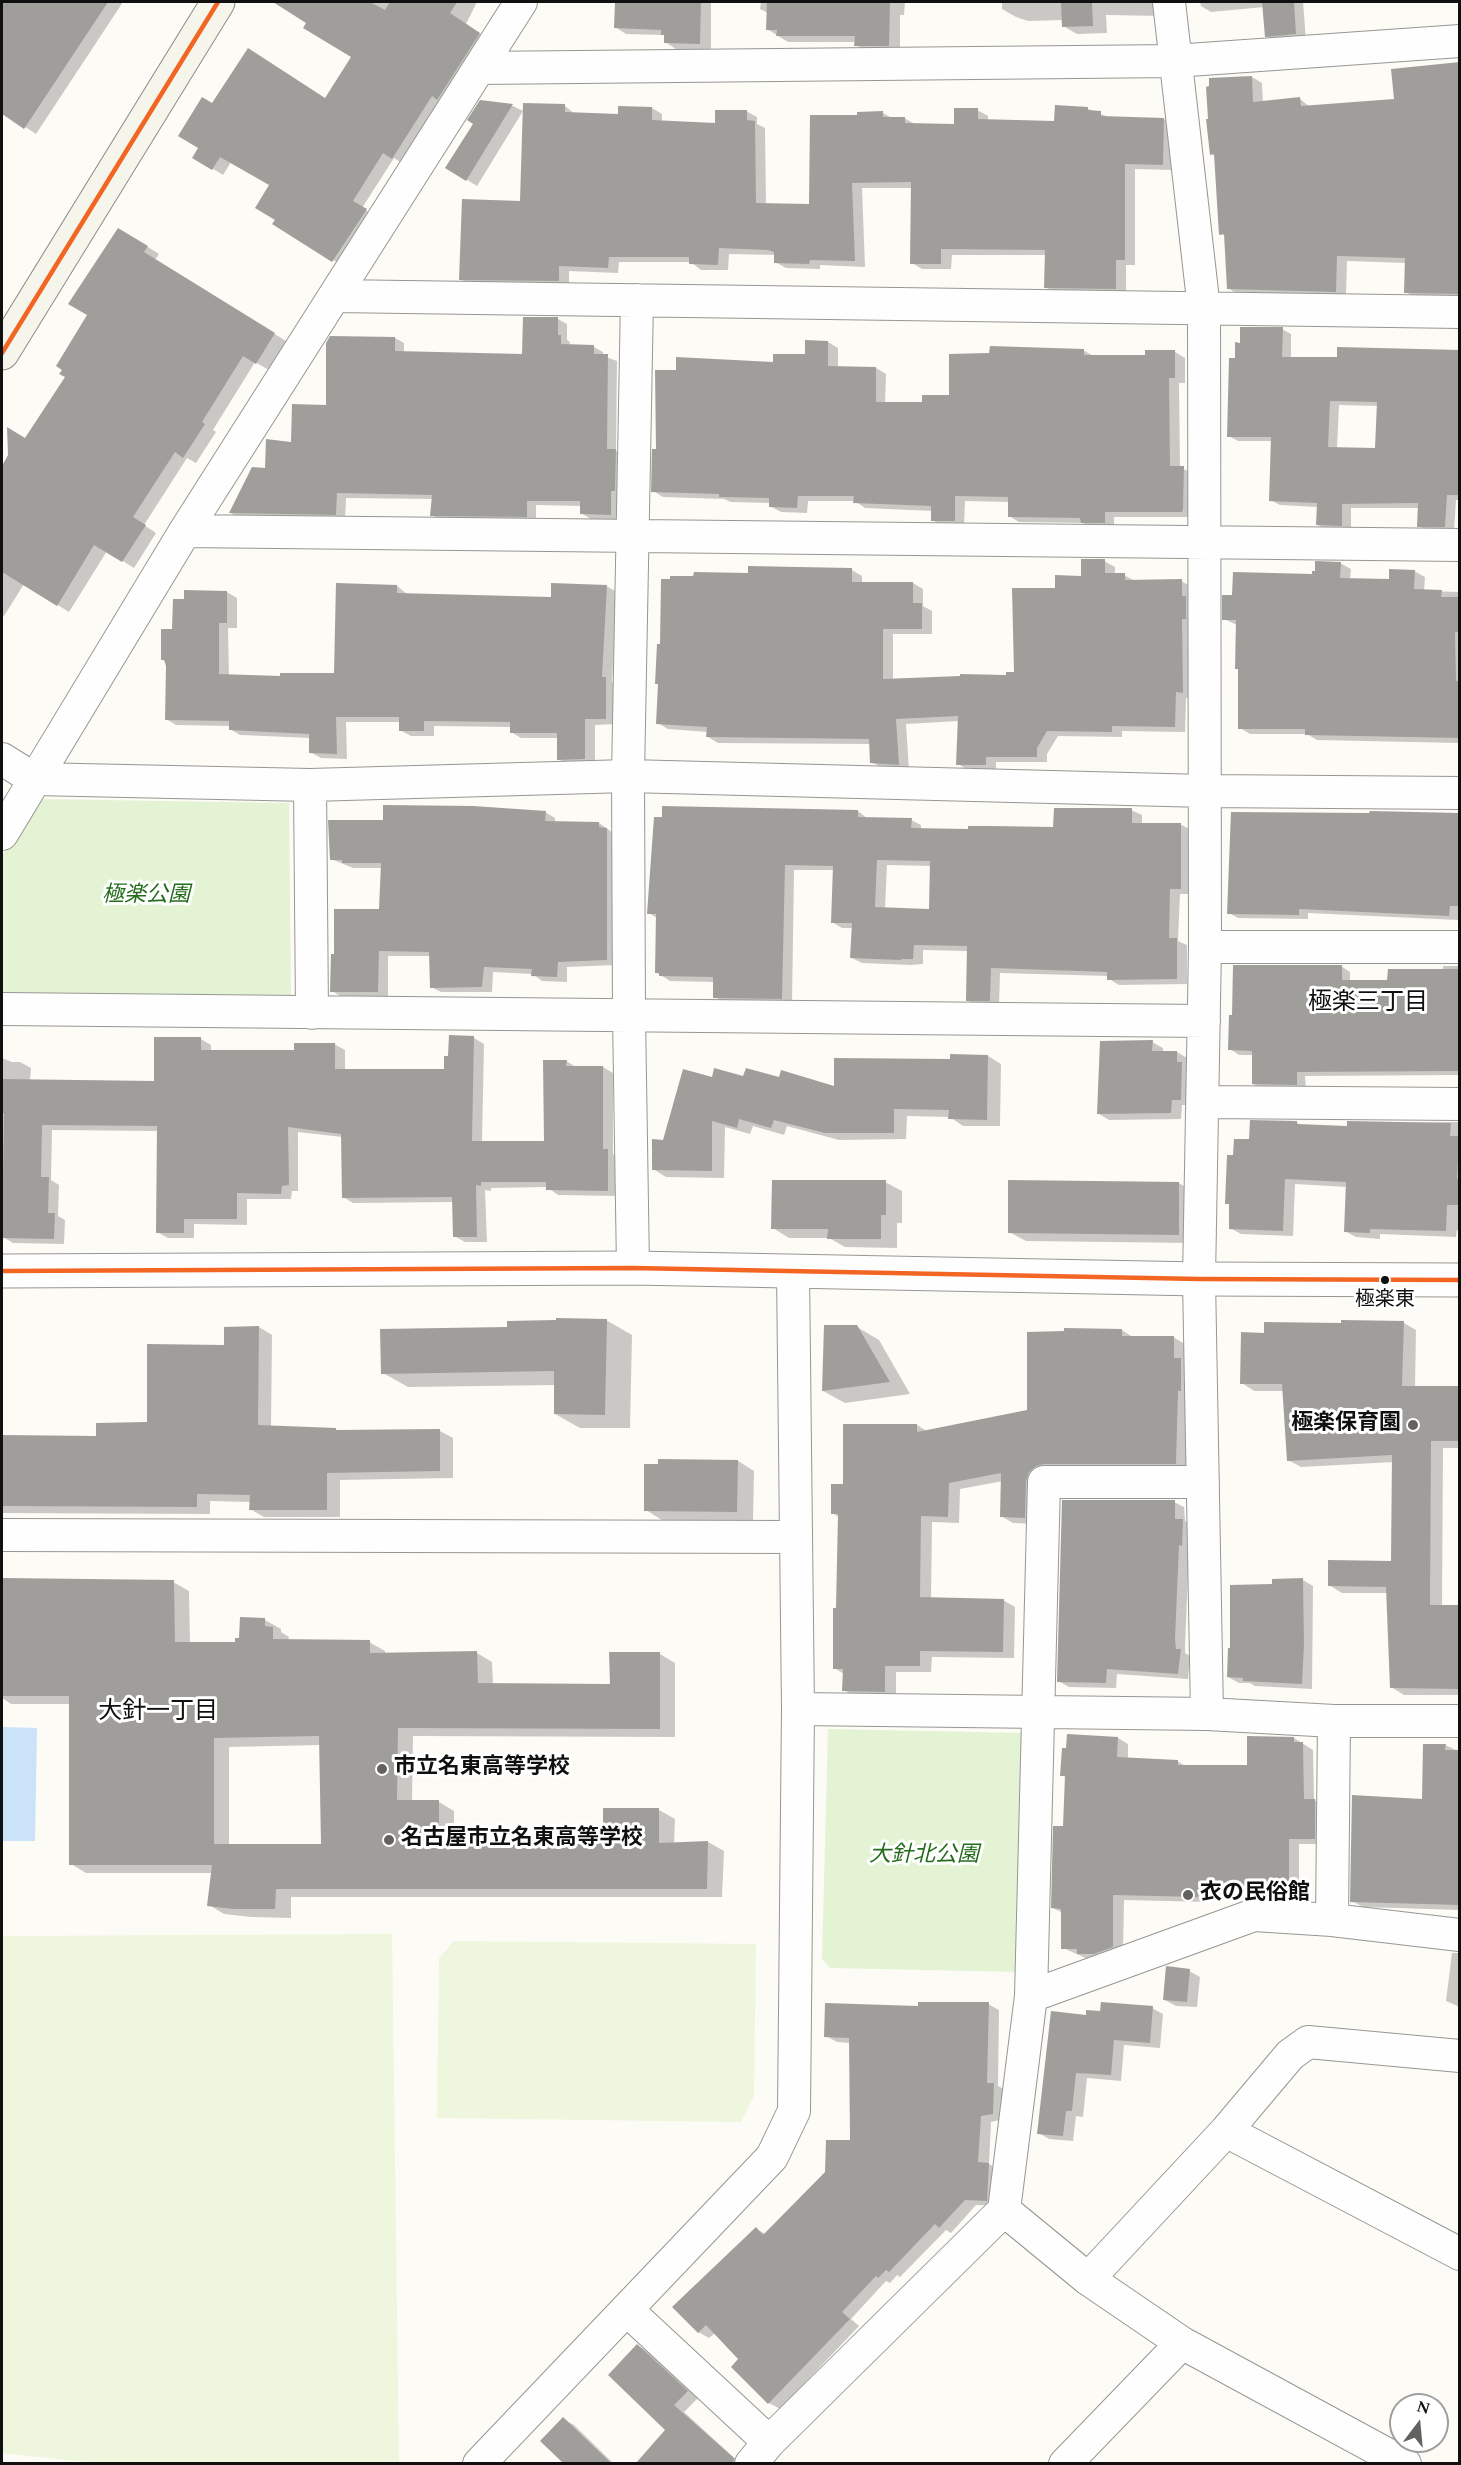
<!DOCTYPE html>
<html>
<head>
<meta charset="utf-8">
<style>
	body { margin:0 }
	#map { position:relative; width:1461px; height:2465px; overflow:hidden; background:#fcfbf5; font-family:Spectral,serif }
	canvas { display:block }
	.frame { position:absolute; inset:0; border:3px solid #101010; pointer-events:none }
	.north { position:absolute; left:1389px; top:2393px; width:60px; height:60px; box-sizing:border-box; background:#fff; border:2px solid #9f9f9f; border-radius:50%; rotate:16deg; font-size:16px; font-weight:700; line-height:24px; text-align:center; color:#101010 }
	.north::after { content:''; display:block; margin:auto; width:21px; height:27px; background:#636260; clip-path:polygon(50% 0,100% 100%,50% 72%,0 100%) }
</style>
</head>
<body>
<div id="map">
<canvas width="1461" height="2465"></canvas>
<div class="frame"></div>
<div class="north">N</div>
</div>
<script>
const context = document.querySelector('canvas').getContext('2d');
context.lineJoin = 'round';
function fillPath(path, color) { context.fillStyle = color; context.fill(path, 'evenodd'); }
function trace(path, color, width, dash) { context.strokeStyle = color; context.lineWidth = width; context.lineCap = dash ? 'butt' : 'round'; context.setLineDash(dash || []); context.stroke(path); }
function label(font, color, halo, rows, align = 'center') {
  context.font = font + ' Spectral,"Noto Sans JP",serif'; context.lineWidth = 6; context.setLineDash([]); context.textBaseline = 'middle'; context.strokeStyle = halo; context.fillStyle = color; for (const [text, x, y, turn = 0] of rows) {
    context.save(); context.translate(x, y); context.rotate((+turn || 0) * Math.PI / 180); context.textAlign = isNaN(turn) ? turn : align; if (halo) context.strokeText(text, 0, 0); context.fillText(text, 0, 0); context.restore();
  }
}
fillPath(new Path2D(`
	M36,799L289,803L291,995L2,993V856Z
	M828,1729L1024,1733L1022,1972L830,1968L822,1959Z`), '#e3f3d4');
fillPath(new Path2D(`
	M392,1934L399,2463L104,2464L2,2453V1936Z
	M454,1941L756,1944L754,2096L741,2122L437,2118L439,1958Z`), '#eef7de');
fillPath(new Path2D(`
	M2,1727L37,1728L35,1841H2Z`), '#cae3f8');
fillPath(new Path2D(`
	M2,2H123L36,134L2,112Z
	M296,2H477L466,24L489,40L403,164L394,158L362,208L376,216L343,266L274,224L277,219L271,185L231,162L223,175L194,157L200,148L213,105L326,100L353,57L290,11Z
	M616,2H711V49H676L665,42L664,35L626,34L615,27Z
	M761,2H905L904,15H900V51L867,52L856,45V42H788L767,29L768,13L760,9Z
	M1002,2H1163V16L1106,15L1107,33L1077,34L1063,26V20L1028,21L1016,17L1002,9Z
	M1200,2H1303L1306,40L1277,42L1266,36L1264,7L1211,12L1201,6Z
	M1460,64V299L1416,298L1406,292V263L1347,261L1346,297L1239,295L1228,288L1225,236L1221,234L1216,156L1211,154L1252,77L1262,83L1263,103L1300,99L1310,107L1396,100Z
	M481,101L513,106L523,111L477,186L448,168L475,124Z
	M565,106L575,114L619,116L652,108L662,114V122L717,125L746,111L757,117V124L765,128L766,205L810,206L859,116L883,113L892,118H904L915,124L955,125L977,110L988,116V121L1056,122L1088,109L1111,118L1164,119L1174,125L1173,170L1135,169V265H1126V294L1056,293L1045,287L1046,255H952L951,269H922L912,263L913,188H862L865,267L820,265V269L786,268L775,262V255L729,254L728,270H701L691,262H619L618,273L569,271V286L471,285L460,279L521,202Z
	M130,236L159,254L155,260L286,341L269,370L255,362L213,430L216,432L196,463L187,458L144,525L156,533L134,568L107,551L69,612L24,584L4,616L2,615V469L10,456L26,440L67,377L89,315Z
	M558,319L567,324V340L570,342L569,346L594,347L603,352V356L617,361L616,451L625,456L620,519H591L581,513V506L536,505V521L441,520L432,515L433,499L346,498L345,519L239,518L231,513L266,469L395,338L404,343V353L524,355Z
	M1282,329L1291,334V358L1338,359L1460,352V500H1456L1454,531H1428L1419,526L1420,508H1351V530H1327L1318,525V507L1280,505L1270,500L1272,441H1238L1229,436L1236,359L1242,344ZM1339,405L1378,406L1377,449L1337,448Z
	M828,342L838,348V368H876L886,374L885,404H924L1083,350L1095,357H1147L1175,352L1185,358V383H1179L1180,468L1194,473L1191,517H1114V528H1092L1083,523L1019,522L1009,516V502L965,501L964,526H943L932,520L933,511L865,508L855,501H808L807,513L781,512L770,506L771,503L731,502L724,499L663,497L653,491L657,451L677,372L775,363L806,355Z
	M1104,561L1115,567V574L1124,575L1135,581H1181L1192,587L1193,698H1186L1185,732L1122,731V737L1058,736L1047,754V762H996V770H968L958,764L959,721L906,724L909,770L882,768L872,762L871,744L718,743L708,737V732L668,729L658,723L659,685L657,683L749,574L852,570L862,576V583H913L923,589V606L932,611V634H893V680L1007,677L1015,674L1056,589L1083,577Z
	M1340,563L1351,569L1350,580H1390L1414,571L1425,577L1424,591L1460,592V743L1317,740L1307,734H1250L1240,728L1237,625L1224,619L1234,596L1313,575Z
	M397,586L407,594L553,599L606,586L617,592L612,682L616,684V724L595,725V764L569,765L558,759L559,738H521L511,732V727L434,726V736H411L400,730V722H346L347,759L321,758L310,752L311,738L240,735L230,729V726L176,725L166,719V661L163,659L185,601L227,592L237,598V628H228L229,676L281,678L336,675Z
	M1131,810L1142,815V824H1180L1191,830V894H1180L1178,941L1187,945V984L1119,985L1109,979V976L1000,973L999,1006H977L967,1000L968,951L923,950V964L911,965L862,963L852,958L853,928H842L832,922L834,870H794L792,1004L725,1003L715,997V982L670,981L656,972L657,918L649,913L858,811L868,819L911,820L921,825V830L1055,828ZM887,865L931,866L930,911L885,909Z
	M545,812L555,818V822L599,823L616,835V965L567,967V982L542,981L533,974L493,972L492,992H441L431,987V956H388V997H342L332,991L335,955L380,910L382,868H353L331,859L384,822Z
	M1371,812L1460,815L1458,920L1308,913V919L1238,918L1229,913Z
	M1341,966L1350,972V981L1389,982L1443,971V966H1460V1075L1305,1076L1306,1089H1263L1253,1084V1055H1239L1230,1049Z
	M450,1037L474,1038L484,1044L482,1142H545L566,1061L576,1067H603L613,1073V1154L618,1156V1196L558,1195L547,1187L491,1188V1191L485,1190L487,1242H465L454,1236L453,1202L353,1203L343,1197L342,1137L298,1132V1191H292L291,1199H247V1225L194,1224V1238H168L157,1232L158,1131L52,1130L51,1180L59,1185L58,1216L65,1220L64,1244L13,1243L3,1237L2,1058L12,1062H20L31,1068L30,1081L155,1083L201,1039L211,1045V1052L295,1051L334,1044L345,1050V1071H445L449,1057Z
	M1152,1042L1163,1048V1052H1177L1187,1058V1067L1192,1070L1191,1105H1182L1181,1119L1109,1120L1099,1114Z
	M988,1056L1001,1064L1000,1126H963L950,1117L907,1116L906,1139L839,1140L787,1126L784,1135L753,1126L750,1134L725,1127L724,1178L666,1177L653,1169L665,1141L713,1079H780L836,1088L951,1060Z
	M1296,1122L1302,1126L1348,1128V1123L1460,1122V1230H1457L1456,1237L1380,1234V1239L1356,1237L1345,1231L1347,1187L1295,1184L1293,1236L1241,1234L1230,1228L1231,1205L1226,1203L1234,1157L1251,1141Z
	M885,1182L902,1191V1223H897V1248L845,1247L829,1238H789L773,1228Z
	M1179,1183L1195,1193V1243L1026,1241L1009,1232Z
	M606,1320L632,1335L630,1428H580L555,1414L556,1385L408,1387L383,1373L508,1328Z
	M1404,1323L1416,1330L1415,1387H1460V1448H1443L1442,1607H1460V1695H1404L1391,1687L1388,1593H1342L1329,1585L1393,1562L1394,1462L1301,1467L1288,1460L1284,1391H1254L1242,1383L1266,1334L1342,1325Z
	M259,1327L272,1335L271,1427L335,1429L339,1432L440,1431L453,1438V1478L340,1480V1517H264L250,1509L251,1502L210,1501V1514L2,1513V1437L97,1438L148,1424L225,1346Z
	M857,1327L879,1340L910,1394L845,1403L823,1391Z
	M1065,1329L1122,1330L1134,1338L1173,1337L1185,1344L1192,1366L1187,1470H1056L1036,1524L1013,1523L1001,1516L1003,1481L960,1489L959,1523L932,1522L931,1599L1003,1600L1015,1607L1014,1658L932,1657L931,1672H896V1697H855L844,1690V1674L834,1668L838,1610L839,1517L832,1513L844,1486L917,1425L928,1432L1029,1411Z
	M738,1461L754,1471L753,1521L662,1520L646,1510Z
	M1174,1502L1184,1507L1185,1521L1193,1526L1189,1550L1185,1646V1653L1190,1656L1188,1679L1117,1674L1116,1688L1069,1687L1058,1681Z
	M2,1580L173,1582L189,1591L190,1643H237L265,1620L281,1629V1632L289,1637L288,1640L369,1642L385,1651V1654L477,1653L492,1662L493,1685H611L660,1654L675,1663V1737L413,1736L412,1801L439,1802L454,1811V1841L605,1842L659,1810L675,1819L674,1844L708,1842L724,1851L722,1897H291V1918L251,1917L224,1914L209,1905L212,1873H86L71,1864L70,1704H11L2,1698ZM321,1745L322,1846H229V1747Z
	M1303,1580L1313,1586L1312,1689L1255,1686L1250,1683H1239L1228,1677L1273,1586Z
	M1118,1738L1128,1744V1759L1177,1761L1187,1767H1249L1294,1738L1313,1750L1314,1800L1325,1807V1844H1299V1904L1263,1903L1253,1897L1208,1895V1902L1124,1900L1123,1953L1088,1959L1063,1948V1913L1053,1908L1065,1827L1067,1778L1062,1775Z
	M1445,1745L1460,1752V1910L1363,1907L1352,1901L1423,1800Z
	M1452,1953H1460V2007L1446,2001Z
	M1189,1971L1200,1977L1197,2007L1176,2006L1165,2000Z
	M988,2004L999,2010L998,2086L1005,2090L1004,2119L991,2122L989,2164L999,2170L997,2206L976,2205L951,2233L946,2230L900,2277L897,2275L890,2283L886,2281L851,2319L859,2326L780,2409L769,2403L740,2359L715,2333L709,2338L698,2332L756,2229L766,2234L827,2173L851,2142V2043L837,2042L826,2036L920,2008Z
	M1152,2008L1163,2014L1160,2048L1124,2045L1121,2081L1087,2078L1083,2117L1076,2116L1073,2141L1049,2139L1039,2133L1102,2013Z
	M638,2346L649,2352L698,2398L684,2412L741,2464H638L667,2430Z
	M563,2419L574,2425L614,2464H566L542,2441Z`), '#0003');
fillPath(new Path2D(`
	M2,2H108L24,129L2,114Z
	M273,2H370L385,10L390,2H457L450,13L480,33L437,100L432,96L392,159L383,153L353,201L367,209L332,262L272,224L275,220L255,208L269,185L220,157L212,170L192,158L198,148L178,136L202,97L212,103L248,48L325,98L351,57L303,28L306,23Z
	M615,2H701L700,44L664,43V35H661V30L614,28Z
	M767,2H890L889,46H854L855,36H776L777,30H766Z
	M1061,2H1092L1093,26L1062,27Z
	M1262,2H1294L1296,34L1265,37Z
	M1460,62V294L1404,293L1405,258L1337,256L1336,292L1227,289L1224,234L1219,235L1214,154L1210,155L1206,119H1208L1206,87L1209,86V78L1252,76L1253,102L1300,97L1301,106L1394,99L1391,69Z
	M480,100L513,104L466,181L445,168L473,124L467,120Z
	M523,103L565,104V112L618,114V106L652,107V120L715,123V110H747V120L755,121L756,203L809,204L810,115H857V112L883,111V117H905V123L954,124V108H978V119L1054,121L1055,105L1088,107V110L1101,111V116L1164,118L1163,165L1125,164V260H1116V289L1044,288L1045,250L941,249V264H910L911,182L852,183L855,261L810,260L809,264L774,263V252L768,250L719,248L718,265L689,264V257H609L608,268L559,266V281L459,280L462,199L520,201Z
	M118,228L148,246L144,252L275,333L256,364L243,356L202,422L205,424L183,458L175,452L133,517L146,525L122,562L94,545L57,606L2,572V466L8,455L7,427L25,438L65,377L59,374L62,370L56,366L87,315L68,304Z
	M523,317H558V335H561V344L594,345V354H608L607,449H616L615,491H611V515L580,514V501H527V517L430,516L432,495L337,493L336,515L229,513L252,467L265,468L266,439L291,442L292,404L326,405V343L330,336L395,337V351L522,354Z
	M1240,327H1283L1282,357H1337V347L1460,350V495H1447L1445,527H1417L1418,503L1342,504V526L1316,525L1317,503L1269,501L1271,437H1227L1229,358H1235V342L1240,343ZM1330,401L1377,402L1375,448L1328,447Z
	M805,340L828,341V366L876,367V402H922V395H949V354L989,353L990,346L1084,349V355H1145V350H1175V378H1169L1170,466H1184L1183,509L1182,512H1105V523H1081L1080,518L1008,517V497L955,496V521H931V506L853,503L854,496H798L797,508L769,507V498L719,497V494L651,492L652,449H656L655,370H676V357L773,362V354H805Z
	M1081,559H1105V573H1125V580L1182,579V596H1186V619H1182L1183,693L1176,692L1175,727L1112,726V732L1047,731L1037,748V757H986V765H956L958,716L896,719L899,765L870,763L869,739L706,737L707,727L656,724L658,684H655L657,644H660L661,579H670V576H693L694,572L748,573V566L798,567L852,568V582H913V603H922V629H883V679L960,676V674L1006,675V672H1014L1012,588H1055V575L1081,576Z
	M1315,561L1341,562L1340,578L1389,579V569L1415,570L1414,589L1442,590L1441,597H1460V624L1458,632H1455L1456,681H1460V738L1305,735V729H1238V669H1235L1236,620H1222V595H1232L1233,572L1312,574V571H1315Z
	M336,583L397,585V593L551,597V583L607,585L602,677H606V719H585V759L557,760V733H510V722L424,721V731H399V717H336L337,754L309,753V734L229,730V721L165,720L166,666L164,660H161V629H172L173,599H184V590L227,591V623H219V674L280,676V673H334Z
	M383,805L473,806L546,811L545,821L599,822V827L607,828V960L558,962L557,977L531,976L532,969L484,967L482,987L430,988L429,952L379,951L378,992H330L331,954H334V909H379L381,863H342V860H330L328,820H383Z
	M662,806L858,810V817L912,818L911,828L968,829V826H991L1053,827L1054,808H1132V823H1181V889H1170L1169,938H1177V979L1107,980V972L991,968L990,1001H966L967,946L914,945L913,959H901V960L850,958L852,923H831L833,866L785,865L782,999L713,998V977L659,976V973H655L656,914H647L654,817H662ZM877,860L930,861L929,909L875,907Z
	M1370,811L1459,813V906H1450L1449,916L1299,909V915L1227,914L1231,812L1369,813Z
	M1233,965H1342V980H1387L1388,969H1460L1458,1071L1297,1072V1085L1252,1084V1051L1228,1050L1229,1015H1232Z
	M449,1035L474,1036L472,1141H544L543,1060H567L566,1066H603V1149H608V1191L546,1190V1182H481V1186L476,1185L477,1237H453L452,1197L342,1198L341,1134L288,1127L289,1185L282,1186L281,1194L237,1193V1219H184V1233H156L157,1126L42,1125L41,1177H49L48,1213H55L54,1239L2,1238L4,1113H2V1079L154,1081V1037H201V1050H294V1043H335V1069H444V1056H448Z
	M1153,1040L1152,1051H1177V1062H1182L1181,1100H1172L1171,1113L1097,1114L1100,1041Z
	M950,1054L988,1055L987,1120L948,1119L949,1110L894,1109V1133H825L774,1120L771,1128L739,1119L737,1128L712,1121V1171L652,1170V1139L663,1140L683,1069L712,1077L714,1068L743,1076L746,1068L779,1077L781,1070L834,1086V1058L950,1059Z
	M1250,1120L1297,1121V1124L1347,1126V1121L1451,1123L1450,1136H1459L1457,1179H1460L1459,1205H1447L1446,1231L1370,1229V1233L1344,1232L1346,1182L1285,1179L1283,1231L1229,1229V1204H1225L1227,1155H1233L1234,1139H1249Z
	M772,1180H886V1215H881V1239H827L828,1229H771Z
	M1008,1180L1179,1182V1235L1008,1233Z
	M556,1318L607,1319L605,1415L554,1414V1371L381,1374L380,1329L507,1327V1321L556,1320Z
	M1341,1320L1404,1321L1402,1386H1460V1441H1431L1430,1605H1460V1689L1390,1688L1386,1587L1328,1586V1560L1391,1561L1392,1455L1287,1461L1282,1384H1240L1241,1332L1264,1333V1322L1341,1323Z
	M824,1325H857L890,1382L822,1391Z
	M259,1326L258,1425L336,1428V1430L440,1429V1471L327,1473V1510H249L250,1495L197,1494V1507L2,1506V1435L96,1436V1423L147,1422V1344L224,1345V1327Z
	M1064,1328L1122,1329V1336H1174V1358H1181V1391H1178L1176,1464H1044L1036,1466L1029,1472L1026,1481L1025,1518L1000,1517L1001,1473L949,1483L948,1517L921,1516L920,1597L1004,1599L1003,1652L920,1651V1666H885V1692L842,1691L843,1669H833V1608H836L838,1514H831V1484H843V1424H917V1432L1027,1410V1332L1064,1331Z
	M658,1459L738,1460L737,1512L644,1511V1464H658Z
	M1062,1500H1175V1519H1183L1182,1546L1179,1545L1175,1639L1176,1649H1181L1178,1674L1107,1669L1106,1683L1057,1682Z
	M2,1578L174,1580L175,1642H235V1638H239L240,1617L265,1618V1626L273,1627V1639L370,1640V1653L477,1651L478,1683L610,1684L609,1652H660V1729L398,1728L397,1800H439V1840L603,1841V1808H659V1843L708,1841L707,1889H276L275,1909H234L207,1906L212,1865H69V1696H2ZM319,1736L321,1844H214V1846V1738Z
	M1303,1578L1304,1644L1302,1684L1243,1681V1678L1227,1677L1228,1648H1230V1585L1272,1584V1579Z
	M1067,1734L1118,1737L1117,1757L1178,1760V1765H1247V1736L1294,1737V1742H1303L1304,1799H1315V1839H1289V1899L1251,1898V1892L1198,1890V1897L1113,1895V1947L1094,1954H1077V1949H1061V1909L1051,1908L1053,1826H1063L1065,1776H1060L1062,1748H1066Z
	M1423,1744H1446L1445,1750H1460V1905L1350,1902L1352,1795L1422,1799Z
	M1166,1966L1190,1969L1187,2002L1163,2000Z
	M918,2002H989L987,2083H994L993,2114L981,2116L978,2162L989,2163L987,2201L965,2200L939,2228L935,2224L889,2272L886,2270L878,2278L876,2276L842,2312L850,2319L768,2404L731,2367L738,2359L706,2325L698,2333L672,2307L756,2227L763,2235L825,2172L826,2140H850L849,2038L824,2037L825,2003L918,2006Z
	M1101,2002L1153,2006L1150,2043L1114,2040L1111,2075L1076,2073L1072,2111H1066L1063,2136L1037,2134L1051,2011L1086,2015V2010L1100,2011Z
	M637,2344L688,2391L674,2405L734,2458L733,2463H636L665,2430L608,2375Z
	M563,2417L611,2463H563L540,2441Z`), '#a09e9a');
const minor = new Path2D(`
	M1169,2L1204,309L1205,947L1199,1279L1207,1714
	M479,68L1174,61L1460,41
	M335,296L1460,312
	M185,531L1460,545
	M2,759L34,779L310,785L628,776L1205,791L1460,793
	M310,785L312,1013
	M2,834L185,531L521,2
	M1205,947H1460
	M2,1009L1204,1021
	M1203,1102L1460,1104
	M633,1268L629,1016L628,776L637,300
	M2,1535L796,1537
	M798,1709L1207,1714L1334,1721H1460
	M1332,1920L1334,1721
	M1031,1996L1254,1915L1332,1920L1460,1935
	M1226,2131L1460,2254
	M1004,2210L1088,2279L1182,2343L1405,2464
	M1088,2279L1226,2131L1290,2055L1308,2042L1460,2056
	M627,2310L769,2442
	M479,2464L772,2157L794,2111L798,1709L793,1272
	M751,2464L769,2442L1004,2210L1031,1996L1044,1482H1203
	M1065,2464L1182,2343`);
const tertiary = new Path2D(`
	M2,1271L633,1268L1199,1279L1460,1280`);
const secondary = new Path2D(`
	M2,353L218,2`);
trace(minor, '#969693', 34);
trace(tertiary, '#969693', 35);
trace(secondary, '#8d8c8a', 35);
trace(minor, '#fffefe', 32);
trace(tertiary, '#fffefe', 33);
trace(secondary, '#f5f5eb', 33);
trace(new Path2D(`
	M2,353L218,2
	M2,1271L633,1268L1199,1279L1460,1280`), '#f26522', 4.5);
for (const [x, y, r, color] of [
	[1385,1280,5,"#101010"],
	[1413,1425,6,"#636260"],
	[382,1769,6,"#636260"],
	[389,1840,6,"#636260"],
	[1188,1895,6,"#636260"]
]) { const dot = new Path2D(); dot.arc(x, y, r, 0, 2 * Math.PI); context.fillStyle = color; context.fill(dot); trace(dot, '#fff', 2); }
label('20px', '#101010', '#fff', [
	["極楽東",1385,1301]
]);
label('italic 22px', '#256c1c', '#fff', [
	["極楽公園",146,897],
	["大針北公園",924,1857]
]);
label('bold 22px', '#101010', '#fff', [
	["極楽保育園",1401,1425,"right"],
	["市立名東高等学校",394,1769],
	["名古屋市立名東高等学校",401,1840],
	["衣の民俗館",1200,1895]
], 'left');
label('24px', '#101010', '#fff', [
	["極楽三丁目",1368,1004],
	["大針一丁目",158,1713]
]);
</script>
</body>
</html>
